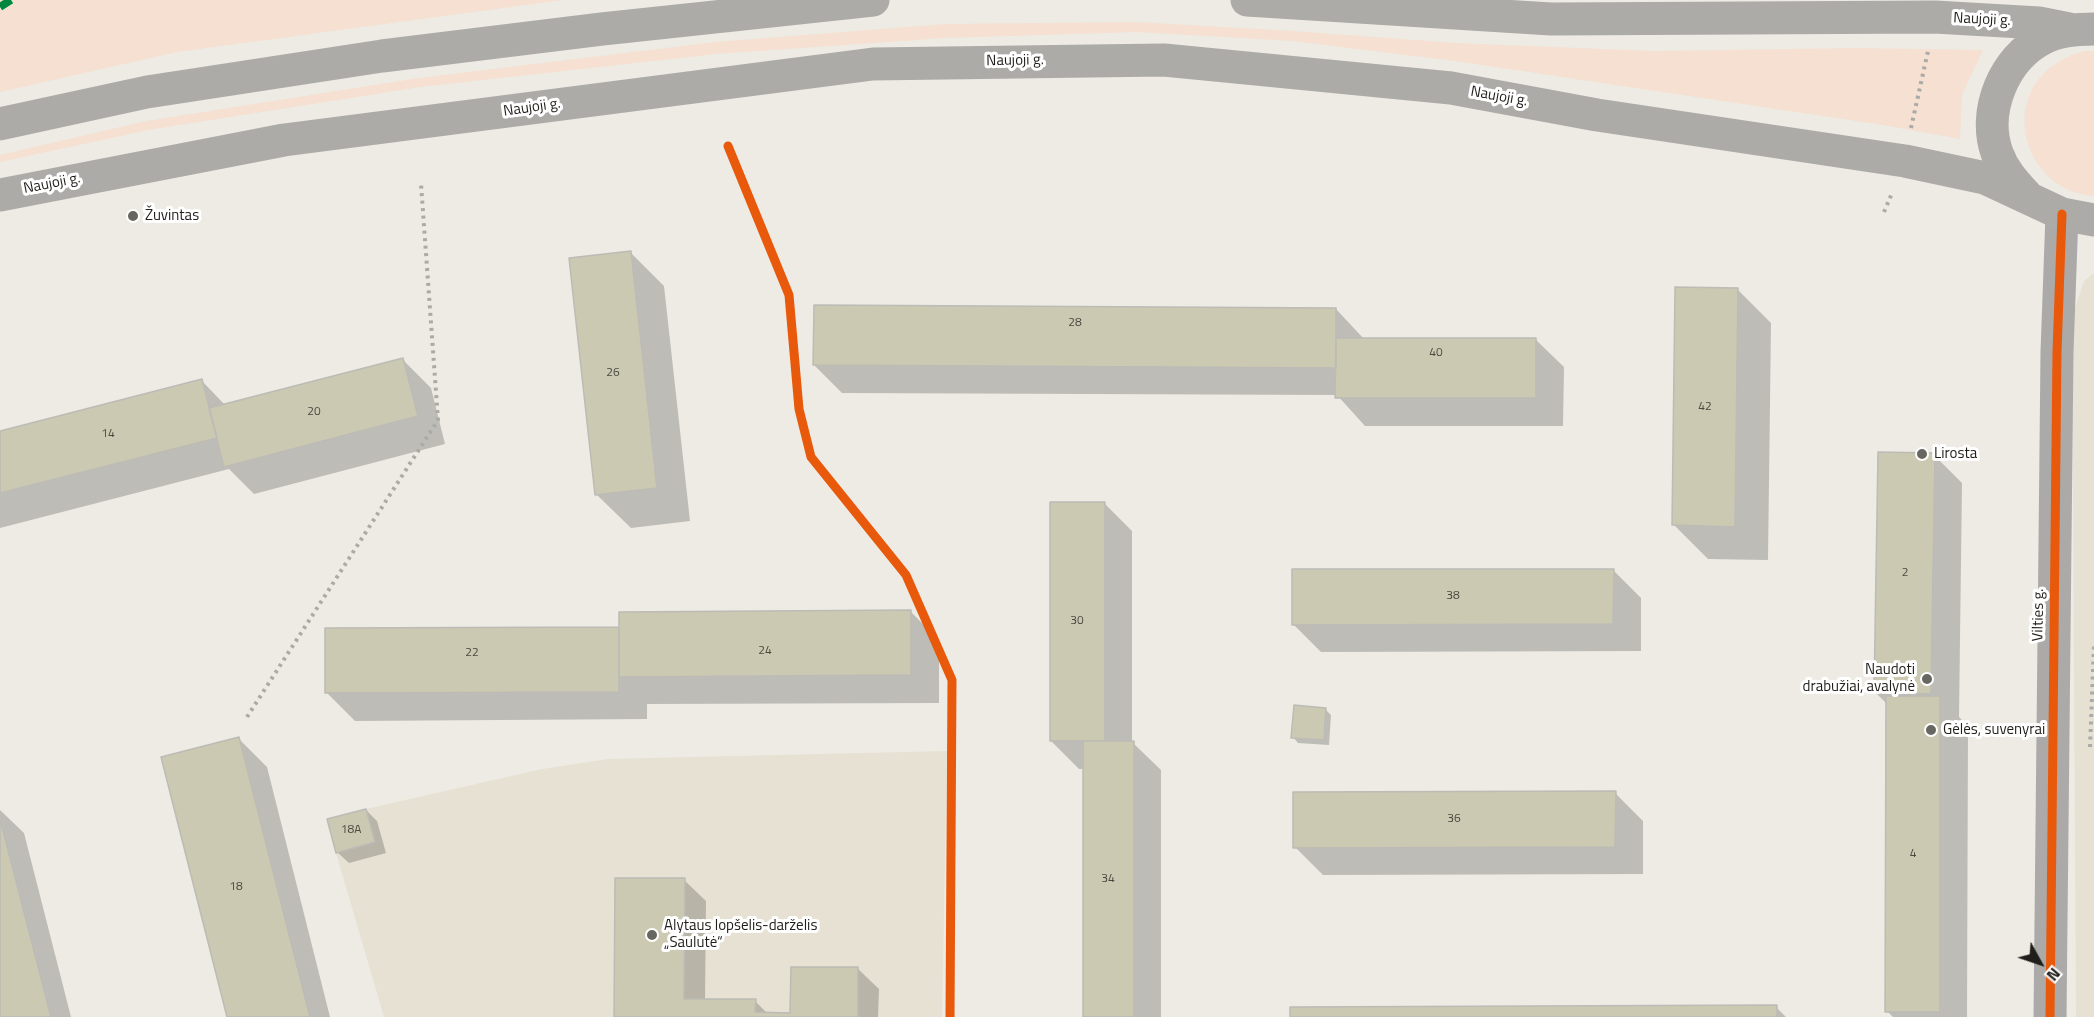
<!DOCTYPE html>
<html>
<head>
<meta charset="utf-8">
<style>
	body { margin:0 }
	#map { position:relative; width:2094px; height:1017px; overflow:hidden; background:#edebe4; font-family:"Titillium Web",sans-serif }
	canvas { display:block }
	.north { position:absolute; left:2010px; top:933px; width:60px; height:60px; -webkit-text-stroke:4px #fff; paint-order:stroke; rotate:130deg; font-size:16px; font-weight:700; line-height:24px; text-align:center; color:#201e1a }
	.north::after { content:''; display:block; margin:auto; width:21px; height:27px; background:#201e1a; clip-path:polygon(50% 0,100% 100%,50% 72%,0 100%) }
</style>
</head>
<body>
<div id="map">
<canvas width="2094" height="1017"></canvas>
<div class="north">N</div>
</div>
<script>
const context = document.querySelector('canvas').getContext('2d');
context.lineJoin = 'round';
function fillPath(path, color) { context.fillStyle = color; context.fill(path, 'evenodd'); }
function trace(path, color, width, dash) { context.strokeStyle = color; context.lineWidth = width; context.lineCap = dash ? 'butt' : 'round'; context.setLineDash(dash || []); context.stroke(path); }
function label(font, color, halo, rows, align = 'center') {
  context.font = font + ' "Titillium Web",sans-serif'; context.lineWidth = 6; context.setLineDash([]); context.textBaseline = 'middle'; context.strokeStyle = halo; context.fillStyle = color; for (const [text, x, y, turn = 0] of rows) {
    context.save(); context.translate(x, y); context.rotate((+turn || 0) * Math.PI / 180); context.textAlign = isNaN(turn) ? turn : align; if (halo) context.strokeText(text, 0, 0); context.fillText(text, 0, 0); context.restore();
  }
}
fillPath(new Path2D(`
	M2094,273V1017H2076L2072,317L2084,281Z
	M947,751L942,1017H384L336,853L375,842L366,809L542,769L608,759Z`), '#e6e1d3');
fillPath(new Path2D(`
	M0,0H563L177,52L0,92Z
	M1137,22L1293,31L1456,43L1653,51L1855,48L1983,50L1962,95L1960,139L1883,125L1455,61L1292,41L1137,32L945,38L716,54L420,87L148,130L0,162V155L146,121L419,78L715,42L945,24Z
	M2084,51H2094V196C2029,192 1999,108 2051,67C2061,59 2072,55 2084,51Z`), '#f5e0d1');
fillPath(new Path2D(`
	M630,252L664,286L690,521L631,528L597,495Z
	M1737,289L1771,323L1768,560L1708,559L1674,525Z
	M1336,309L1364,339H1535L1564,367L1563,426H1365L1337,395L842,393L814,365Z
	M403,360L431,388L445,444L254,494L229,469L0,528V432L202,381L226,406Z
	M1934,455L1962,483L1959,717L1968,726L1967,1017H1893L1887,1011V704L1876,693Z
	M1104,503L1132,531V742L1161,770V1017H1085L1084,769H1079L1051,741Z
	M1613,570L1641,598V651L1321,652L1293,624Z
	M911,612L939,640V703L647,704V719L355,721L327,693L621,629Z
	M1326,710L1331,715L1329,745L1298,743L1293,737Z
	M239,739L267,767L330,1017H229Z
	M1615,793L1643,821V874L1323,875L1295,847Z
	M0,810L24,833L71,1017H0Z
	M366,810L377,821L386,853L349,863L337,852Z
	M684,880L706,901L705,1001H755L768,1014H791L857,968L879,989L878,1017H615Z
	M1776,1007L1786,1017H1291Z`), '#0003');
const building = new Path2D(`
	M631,251L657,488L595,495L569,258Z
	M1675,287L1738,288L1735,527L1672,525Z
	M814,305L1336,308V368L813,365Z
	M1336,338H1536V398H1335Z
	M403,358L418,416L224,467L209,408Z
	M202,379L217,438L0,493V431Z
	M1878,452L1935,453L1931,694L1874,693Z
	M1050,502H1105V741H1050Z
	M1292,569H1614L1613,624L1292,625Z
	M911,610V675L619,677V612Z
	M619,627V692L325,693V628Z
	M1886,696H1940V1012H1885Z
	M1294,705L1326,708L1324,740L1291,738Z
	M239,737L310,1017H227L161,757Z
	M1083,741H1134V1017H1083Z
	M1616,791L1615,847L1293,848V792Z
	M366,809L375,842L336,853L327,819Z
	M0,819L51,1017H0Z
	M615,878H685L684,999H756L755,1012L790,1013L791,967H858V1017H614Z
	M1777,1005V1017H1290V1007Z`);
fillPath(building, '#cbc9b2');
trace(building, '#bcbbb5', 1.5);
trace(new Path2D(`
	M1911,128L1928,51
	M1884,212L1892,193
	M247,717L438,420L421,184
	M2090,747L2094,646`), '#abaaa6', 4, [3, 4.5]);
trace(new Path2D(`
	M2050,1017L2057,352L2062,214`), '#abaaa8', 33);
trace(new Path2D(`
	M1247,0L1551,19L1935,17L2039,23L2069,29
	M0,124L147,92L382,56L602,29L873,0
	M0,195L284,140L873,64L1164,60L1451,88L1597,115L1905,161L1985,178L2062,214L2094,220
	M2026,195C2014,182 2003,170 1997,153C1982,111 2004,58 2044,38C2060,30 2077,29 2094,29`), '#adaba8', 33);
trace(new Path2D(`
	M0,7L11,0`), '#00873e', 8, [15, 8]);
trace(new Path2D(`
	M728,146L789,295L799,409L811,457L906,575L952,680L950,1017
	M2050,1017L2057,352L2062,214`), '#e8590c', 9);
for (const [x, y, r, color] of [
	[133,216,6,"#686661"],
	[1922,454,6,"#686661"],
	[1927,679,6,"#686661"],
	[1931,730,6,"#686661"],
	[652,935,6,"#686661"]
]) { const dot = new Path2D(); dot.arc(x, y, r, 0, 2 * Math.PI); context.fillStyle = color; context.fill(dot); trace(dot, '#fff', 2); }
label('12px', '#4b4940', null, [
	["28",1075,323],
	["40",1436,353],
	["26",613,373],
	["42",1705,407],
	["20",314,412],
	["14",108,434],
	["2",1905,573],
	["38",1453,596],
	["30",1077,621],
	["24",765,651],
	["22",472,653],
	["36",1454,819],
	["18A",351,830],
	["4",1913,854],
	["34",1108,879],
	["18",236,887]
]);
label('15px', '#201e1a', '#fff', [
	["Naujoji g.",1982,20,3],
	["Naujoji g.",1015,61,-1],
	["Naujoji g.",1499,97,10],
	["Naujoji g.",532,108,-8],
	["Naujoji g.",52,184,-11],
	["Vilties g.",2039,615,-89]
]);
label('15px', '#201e1a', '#fff', [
	["Žuvintas",145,216],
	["Lirosta",1934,454],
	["Naudoti",1915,670,"right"],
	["drabužiai, avalynė",1915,687,"right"],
	["Gėlės, suvenyrai",1943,730],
	["Alytaus lopšelis-darželis",664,926],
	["„Saulutė“",664,943]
], 'left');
</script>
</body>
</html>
